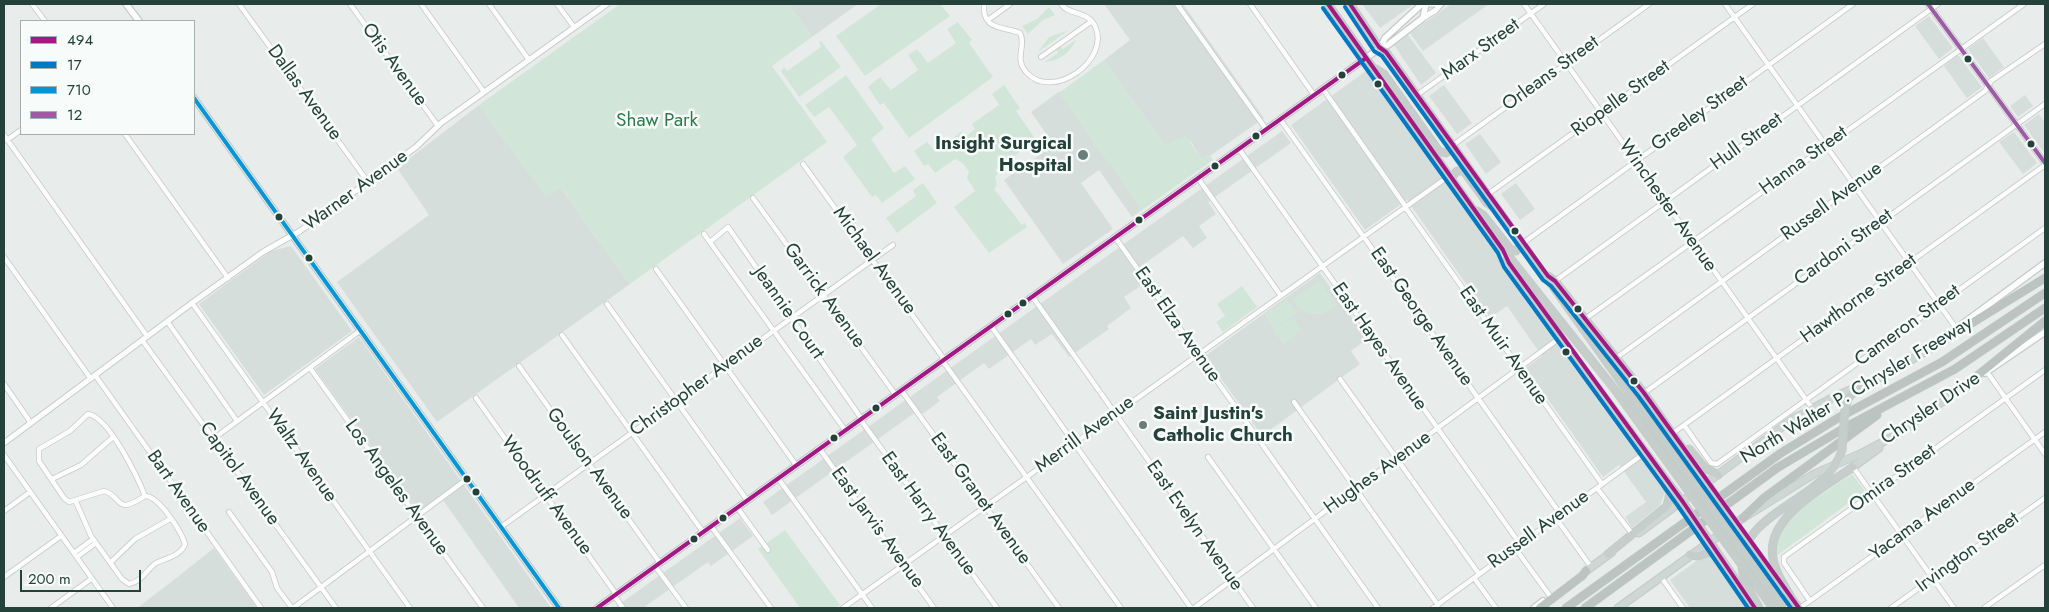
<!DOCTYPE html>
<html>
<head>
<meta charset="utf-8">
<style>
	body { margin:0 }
	#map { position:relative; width:2049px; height:612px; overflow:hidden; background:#e8edeb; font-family:Jost,sans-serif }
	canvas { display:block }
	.frame { position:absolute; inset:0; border:5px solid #24423a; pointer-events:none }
	.legend { position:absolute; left:20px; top:20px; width:175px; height:115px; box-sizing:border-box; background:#f7fbf9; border:1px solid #a3b1ad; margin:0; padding:6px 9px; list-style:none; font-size:15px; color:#24423a }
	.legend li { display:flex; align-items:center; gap:10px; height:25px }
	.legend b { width:25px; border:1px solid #a3b1ad }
	.scale { position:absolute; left:20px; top:570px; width:121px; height:22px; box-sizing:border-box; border:2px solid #24423a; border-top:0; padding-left:6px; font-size:15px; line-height:18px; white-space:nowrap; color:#24423a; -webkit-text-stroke:4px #f7fbf9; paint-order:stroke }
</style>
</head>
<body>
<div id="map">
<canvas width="2049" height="612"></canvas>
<div class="frame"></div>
<ul class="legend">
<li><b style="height:6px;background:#a31984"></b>494</li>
<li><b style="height:6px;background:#0079c2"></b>17</li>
<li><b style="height:6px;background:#0696d7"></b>710</li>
<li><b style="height:6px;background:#9b5ba5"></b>12</li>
</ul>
<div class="scale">200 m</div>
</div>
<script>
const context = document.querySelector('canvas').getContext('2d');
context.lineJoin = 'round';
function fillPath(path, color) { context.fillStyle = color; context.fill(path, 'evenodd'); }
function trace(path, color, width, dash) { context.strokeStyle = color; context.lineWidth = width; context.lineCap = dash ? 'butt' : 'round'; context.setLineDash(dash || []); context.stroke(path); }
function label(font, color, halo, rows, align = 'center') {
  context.font = font + ' Jost,sans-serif'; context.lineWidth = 5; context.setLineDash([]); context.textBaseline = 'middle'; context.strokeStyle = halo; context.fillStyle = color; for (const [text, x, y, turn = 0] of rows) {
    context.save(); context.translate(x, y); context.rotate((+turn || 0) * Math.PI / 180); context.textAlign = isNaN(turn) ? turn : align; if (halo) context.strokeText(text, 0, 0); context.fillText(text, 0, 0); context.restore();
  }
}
fillPath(new Path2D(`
	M788,4H858L812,37Z
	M1104,4H1183L1264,118L1210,156L1201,159L1190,140L1165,146L1104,60L1130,40Z
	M1362,4H1414L1380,28Z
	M1451,4H1489L1423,51L1410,33Z
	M1929,16L1953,48L1939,59L1915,26Z
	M1408,35L1436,73L1421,85L1394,45Z
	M1983,38L2004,67L1989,78L1968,49Z
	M1958,55L1982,87L1967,98L1944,66Z
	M1366,71L1665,492L1660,505L1632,528L1625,517L1646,502L1619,465L1603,477L1526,368L1542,356L1507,306L1490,318L1407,200L1365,230L1291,125Z
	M1444,85L1472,123L1457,134L1429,96Z
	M1060,91L1143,209L1132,217L1099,170L1081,183L1113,229L1063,264L1004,180L1054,145L1031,112Z
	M2025,95L2033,106L2018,117L2010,106Z
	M479,105L546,196L560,187L630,284L437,422L337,282L429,215L397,168Z
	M2039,114L2045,123V154L2024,125Z
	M1282,131L1291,143L1208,202L1216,214L1199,226L1207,238L1193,248L1183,236L1133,272L1142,285L1124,297L1131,308L1107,326L1109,329L1069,357L1052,334L1035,345L1031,339L989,369L984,363L937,397L940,401L924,413L913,414L772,515L763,502Z
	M2014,132L2037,163L2023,174L1999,142Z
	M1480,134L1501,162L1486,174L1465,144Z
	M1516,183L1535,209L1520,220L1501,194Z
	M291,246L352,331L264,395L199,304L271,251Z
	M1320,273L1367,339L1351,351L1360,364L1262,436L1205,356Z
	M359,337L551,608H519L443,500L421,515L315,369Z
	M740,518L753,536L711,566L708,562L643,608H614Z
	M214,548L257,608H137L175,579Z
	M1702,557H1711L1748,608H1690L1670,580Z`), '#d6dedb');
fillPath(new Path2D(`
	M620,4H788L812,37L772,66L827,142L630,284L560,187L546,197L479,105Z
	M881,4H940L950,16L865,76L836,36Z
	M1049,7L1055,15L1043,20L1028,34L1022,26L1037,19Z
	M958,22L972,40L969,43L993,77L909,138L884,103L880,105L868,87L880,77L891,90L918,70L908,55L917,49L928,63L956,43L947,29Z
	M1069,30L1038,52L1049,37Z
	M1076,40C1071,52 1059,61 1045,62L1058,53L1056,49L1060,46L1063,49Z
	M821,41L841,67L799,97L781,71L784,67L787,71L821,47L819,42Z
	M1104,60L1165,146L1185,136L1189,140L1201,159L1209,154L1213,160L1142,210L1059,93Z
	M846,75L884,128L871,139L894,173L905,166L915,179L882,203L876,195L872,197L843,157L857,145L829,107L814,117L805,105Z
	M1004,85L1020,108L1016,111L1036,140L995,170L998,173L995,177L997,185L994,189L1022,225L1025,223L1027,227L989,253L954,207L975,191L967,178L969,172C965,165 962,162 955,159L935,173L928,164L924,166L914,151L927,142L935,151L961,132L965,137L975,129L972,124L999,105L992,94Z
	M923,183L937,203L897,233L886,218L916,196L913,190Z
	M1317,282L1321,283L1337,305C1321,320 1305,317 1293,300Z
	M1242,286L1257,307L1223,332L1216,322L1225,316L1217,304Z
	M1287,300L1297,313L1274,329L1265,315Z
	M1292,318L1301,331L1283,344L1273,330Z
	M1852,474L1865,491L1775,557C1775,547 1777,535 1782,526C1792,511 1836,486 1852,474Z
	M785,530L840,605L835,608H800L758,549Z`), '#d1e6d8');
const minor = new Path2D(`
	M32,4L45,21
	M239,4L368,182
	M350,4L438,126
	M421,4L484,92
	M489,4L529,60
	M557,4L574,27
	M984,4C982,31 1003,26 1020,33C1027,46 1013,58 1027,73C1053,101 1111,60 1095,26C1087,10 1069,16 1061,4
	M1177,4L1266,129
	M1250,4L1314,95
	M1524,4L1812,408
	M1725,4L1956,328
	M988,20L1010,4
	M1041,57L1092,21
	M1323,89L1406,207
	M1417,95L1544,4
	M1280,119L1561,515
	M125,134L228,278
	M4,135L147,336
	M7,140L21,130
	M1453,145L1649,4
	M1239,149L1520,544
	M803,164L944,359
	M1198,178L1281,296
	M1488,194L1753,4
	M753,198L895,394
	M1405,207L1602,484
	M704,234L845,430
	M1115,237L1378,608
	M710,242L728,227L861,418
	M1523,243L1853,4
	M4,257L91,379
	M656,269L796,465
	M1555,281L1938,4
	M1032,296L1253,608
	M192,303L410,608
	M607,304L747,500
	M1585,319L2024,4
	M167,321L237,421
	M991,326L1191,608
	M562,335L703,532
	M142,340L336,608
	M1616,358L1985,91L1991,81L2045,44
	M942,360L1121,608
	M519,366L660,563
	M310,368L483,608
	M1987,372L2045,454
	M95,375L261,608
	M1340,379L1479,574
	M4,384L31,423
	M901,390L1059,608
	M1644,393L2045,104
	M476,398L616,594
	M1294,402L1438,605
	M88,414C109,417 138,478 145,496C114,516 124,497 104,491L69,502L64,498L39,461V449L70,431Z
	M860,419L997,608
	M1684,425L1711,463L1717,464L2045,228
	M1673,433L2045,165
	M213,439L361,330
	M819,448L934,608
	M4,455L113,608
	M1208,457L1316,608
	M1853,467L1954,608
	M778,478L872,608
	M52,479L81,465L112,438
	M1597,488L1633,535
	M76,502L91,536L122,579L129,584C142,582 146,570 156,563C166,558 181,556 185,544C181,531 159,496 145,496
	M737,507L768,550
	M4,511L30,492
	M229,512L272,572L277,588L292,608
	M1556,518L1591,567
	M711,526L771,608
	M501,527L893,245
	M1515,548L1550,596
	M74,553L93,539
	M77,557L96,543
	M110,563L135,539L170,519
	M655,566L686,608
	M4,577L61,536
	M1661,577L1683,608
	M1474,578L1496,608
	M614,595L623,608
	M1810,601L1784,563V557L2045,370
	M51,608L91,579
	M293,608L467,479
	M843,608L1449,176
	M1194,608L1561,337
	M1433,608L1646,452
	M1800,608L2045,432
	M1891,608L2045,498
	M1984,608L2045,565`);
const tertiary = new Path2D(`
	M1430,4H1441
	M1928,4L2045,163
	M1423,18L1436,10L1441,4
	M4,443L192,303L263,252L300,231L416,147L441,123L607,4`);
const secondary = new Path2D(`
	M126,4L139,21
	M1380,48L1385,38L1422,4
	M194,98L559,608
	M1950,333L2045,263
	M1985,373L2045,332
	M597,608L1380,48L1388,45L1423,18L1426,4
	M1534,608L1543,601`);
const primary = new Path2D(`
	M1853,467L1879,448
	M1639,533L1793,419L1834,397L1887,374L1933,347
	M1586,571L1612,552
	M1618,608L1743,518L1814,474L1862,453L1900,433L1972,380`);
const trunk = new Path2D(`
	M1328,4L1484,225L1616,391
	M1350,4L1379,47L1386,52L1623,385
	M1376,69L1384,74L1439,151L1446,153L1453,145
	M1451,178L1457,171H1464L1487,203L1497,209
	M1477,211L1484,216L1511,250L1516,251L1522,242
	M1507,259L1579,363L1687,508
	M1548,276L1555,281L1644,393L1714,493
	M1845,408L1849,397L1862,384
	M1689,449L1704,467L1718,475
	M1727,512L1780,585
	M1702,530L1752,604
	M1608,554L1667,506L1670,493L1665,484
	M1690,555L1698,556L1709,552L1718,556
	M1788,594L1799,608
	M1791,597C1784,585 1775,572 1773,558C1765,517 1825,487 1853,467
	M1759,608C1754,597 1745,587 1743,574C1731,513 1827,502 1842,450`);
const motorway = new Path2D(`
	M1933,347L2045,278
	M1972,380L2045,321
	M1743,518L1764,498L1877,415
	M1540,608L1582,576L1586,571
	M1566,608L1781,453L1838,418L1942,362L2045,293
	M1585,608L1777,468L1846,427L1955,369L2045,308`);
trace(minor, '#c5cac8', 6);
trace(tertiary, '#c5cac8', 7);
trace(secondary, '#c3cbc8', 8);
trace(primary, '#c3ccc9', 9);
trace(trunk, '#c3ccc9', 9);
trace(motorway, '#c3ccc9', 9);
trace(minor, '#fcfcfc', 4.5);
trace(tertiary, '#fcfcfc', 5);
trace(secondary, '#fcfcfc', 5.5);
trace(primary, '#cfd7d5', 7);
trace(trunk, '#c6cecc', 7);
trace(motorway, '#bcc4c2', 8);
const trunkBridge = new Path2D(`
	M1623,385L1783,608
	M1616,391L1773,608
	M1842,450L1845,408
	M1714,493L1727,512
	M1687,508L1702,530`);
trace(trunkBridge, '#c3ccc9', 9, []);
trace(trunkBridge, '#c6cecc', 7);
trace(new Path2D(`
	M1328,4L1503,250L1509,263L1683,502L1755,608
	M1350,4L1379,47L1386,52L1548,276L1555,281L1644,393L1799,608
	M597,608L1366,58`), '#a31984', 4);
trace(new Path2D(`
	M1345,7L1374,51L1382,56L1543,280L1551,286L1639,397L1791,608
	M1323,8L1498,253L1504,267L1678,506L1748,608`), '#0079c2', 4);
trace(new Path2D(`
	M194,98L559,608`), '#0696d7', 4);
trace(new Path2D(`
	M1928,4L2045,163`), '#9b5ba5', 4);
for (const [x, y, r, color] of [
	[1968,59,4.5,"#24423a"],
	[1342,75,4.5,"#24423a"],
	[1378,84,4.5,"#24423a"],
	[1256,136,4.5,"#24423a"],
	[2031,144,4.5,"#24423a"],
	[1083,155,6,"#697e78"],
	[1215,166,4.5,"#24423a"],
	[279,217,4.5,"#24423a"],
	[1139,220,4.5,"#24423a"],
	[1515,231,4.5,"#24423a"],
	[309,258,4.5,"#24423a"],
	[1023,303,4.5,"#24423a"],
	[1578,309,4.5,"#24423a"],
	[1008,314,4.5,"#24423a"],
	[1566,352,4.5,"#24423a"],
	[1634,381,4.5,"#24423a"],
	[876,408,4.5,"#24423a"],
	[1143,425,5,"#697e78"],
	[834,438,4.5,"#24423a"],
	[467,479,4.5,"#24423a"],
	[476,492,4.5,"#24423a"],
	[723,518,4.5,"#24423a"],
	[694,539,4.5,"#24423a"]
]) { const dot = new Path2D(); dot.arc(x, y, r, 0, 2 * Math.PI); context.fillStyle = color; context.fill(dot); trace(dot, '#f7fbf9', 2); }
label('19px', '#24423a', '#f7fbf9', [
	["Marx Street",1481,50,-36],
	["Otis Avenue",394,65,54],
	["Orleans Street",1551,74,-36],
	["Dallas Avenue",304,93,54],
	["Riopelle Street",1621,99,-36],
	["Greeley Street",1700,114,-36],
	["Hull Street",1747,142,-36],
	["Hanna Street",1804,161,-36],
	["Warner Avenue",356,191,-36],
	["Russell Avenue",1832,202,-36],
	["Winchester Avenue",1667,206,55],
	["Cardoni Street",1844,248,-36],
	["Michael Avenue",874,261,54],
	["Garrick Avenue",824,296,54],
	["Hawthorne Street",1859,299,-36],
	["Jeannie Court",788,313,55],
	["East George Avenue",1421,317,55],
	["East Elza Avenue",1177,325,55],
	["Cameron Street",1908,326,-36],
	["East Muir Avenue",1503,346,55],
	["East Hayes Avenue",1379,347,55],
	["Christopher Avenue",697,386,-36],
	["North Walter P. Chrysler Freeway",1857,391,-31],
	["Chrysler Drive",1931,409,-34],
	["Merrill Avenue",1085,435,-36],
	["Waltz Avenue",301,456,55],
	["Goulson Avenue",589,464,54],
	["Hughes Avenue",1378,473,-36],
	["Capitol Avenue",239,474,54],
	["Omira Street",1893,479,-36],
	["Los Angeles Avenue",396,488,54],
	["Bart Avenue",178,492,55],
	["Woodruff Avenue",546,496,54],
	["East Granet Avenue",980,499,54],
	["East Harry Avenue",928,514,54],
	["Yacama Avenue",1923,520,-36],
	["East Evelyn Avenue",1194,526,55],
	["East Jarvis Avenue",877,528,54],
	["Russell Avenue",1539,530,-36],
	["Irvington Street",1968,553,-36]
]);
label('19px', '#2d7a4b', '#f7fbf9', [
	["Shaw Park",657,121]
]);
label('bold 19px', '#24423a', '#f7fbf9', [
	["Insight Surgical",1072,144],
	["Hospital",1072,166],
	["Saint Justin's",1153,414,"left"],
	["Catholic Church",1153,436,"left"]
], 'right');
</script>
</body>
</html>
